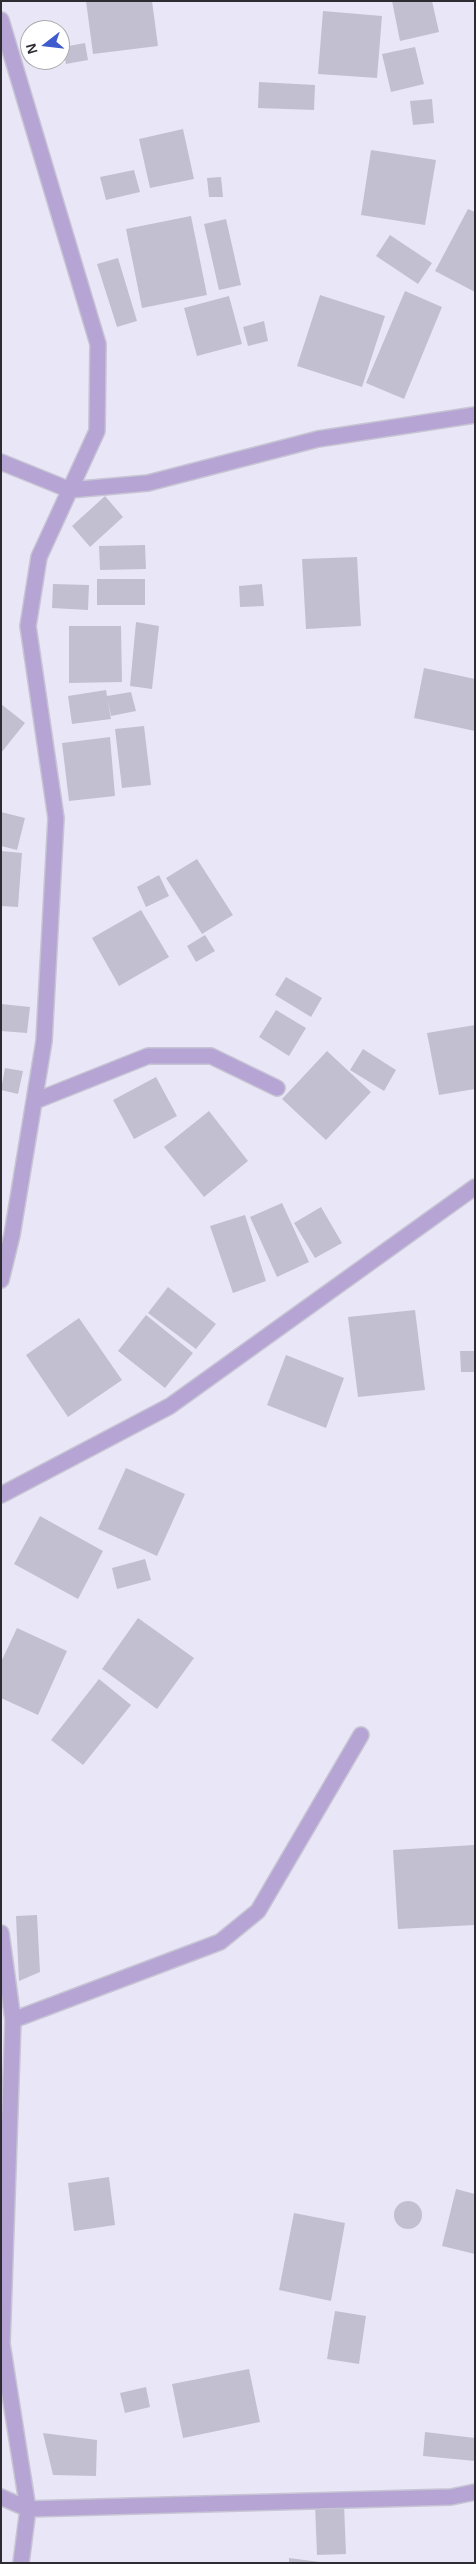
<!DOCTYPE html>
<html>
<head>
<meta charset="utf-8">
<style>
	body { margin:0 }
	#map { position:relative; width:476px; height:2564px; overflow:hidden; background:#e9e7f7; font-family:Arial,sans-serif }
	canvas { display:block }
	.frame { position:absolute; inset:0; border:2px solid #2d2c33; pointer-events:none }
	.north { position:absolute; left:20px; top:20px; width:50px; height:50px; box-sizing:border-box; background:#fff; border:1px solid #ababad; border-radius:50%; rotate:254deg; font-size:14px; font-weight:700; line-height:20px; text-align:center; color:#2d2c33 }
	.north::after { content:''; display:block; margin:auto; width:18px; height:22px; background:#3e5cce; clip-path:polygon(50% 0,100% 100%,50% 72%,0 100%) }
</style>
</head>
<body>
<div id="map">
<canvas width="476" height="2564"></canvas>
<div class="frame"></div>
<div class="north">N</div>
</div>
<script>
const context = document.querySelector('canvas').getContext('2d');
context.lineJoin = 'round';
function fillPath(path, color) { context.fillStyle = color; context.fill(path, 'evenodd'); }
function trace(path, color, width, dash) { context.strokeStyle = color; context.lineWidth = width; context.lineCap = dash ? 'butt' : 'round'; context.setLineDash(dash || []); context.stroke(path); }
fillPath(new Path2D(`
	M86,1H152L158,46L93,54Z
	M392,1H432L439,32L400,41Z
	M323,11L382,16L377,78L318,74Z
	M85,43L88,60L66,64L63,47Z
	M415,47L424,84L391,92L382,54Z
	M259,82L315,85L314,110L258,108Z
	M432,99L434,123L413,125L410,101Z
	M183,129L194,179L150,188L139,139Z
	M371,150L436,160L425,225L361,215Z
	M134,170L140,192L106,200L100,177Z
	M221,177L223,197H209L207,178Z
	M468,209L475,212V292L435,271Z
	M191,216L207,295L142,308L126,229Z
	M226,219L241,285L219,290L204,224Z
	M390,235L432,263L418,284L376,256Z
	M118,258L137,321L117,327L97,264Z
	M405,291L442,307L404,399L366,383Z
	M320,295L385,316L362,387L297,366Z
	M229,296L242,344L197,356L184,308Z
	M264,321L268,341L248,346L243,327Z
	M105,496L123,517L90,547L72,526Z
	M145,545L146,569L100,570L99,546Z
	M357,557L361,626L306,629L302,559Z
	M97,579H145V605H97Z
	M53,584L89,585L88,610L52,608Z
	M262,584L264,606L240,607L239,586Z
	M136,622L159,626L152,689L130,686Z
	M69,626H121L122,682L69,683Z
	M424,668L475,679V731L414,718Z
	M106,690L111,719L72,724L68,696Z
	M131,692L136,711L111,716L107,696Z
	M1,704L25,723L1,753Z
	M144,726L151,785L122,788L115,729Z
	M110,737L115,796L69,801L62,743Z
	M1,812L25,818L17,850L1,846Z
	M1,851L22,853L18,907L1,906Z
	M197,859L233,915L202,934L166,878Z
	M159,875L169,896L146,907L137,887Z
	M141,910L169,957L119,986L92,938Z
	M205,935L215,951L196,962L187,946Z
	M286,977L322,998L311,1017L275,995Z
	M1,1004L30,1007L27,1033L1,1031Z
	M276,1010L306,1028L289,1056L259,1037Z
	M475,1025V1089L439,1095L427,1033Z
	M363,1049L396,1070L384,1091L350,1070Z
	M327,1051L371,1092L326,1140L282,1099Z
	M5,1068L23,1071L18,1094L1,1090Z
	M156,1077L177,1116L134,1139L113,1100Z
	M209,1111L248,1161L204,1197L164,1147Z
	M282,1203L309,1262L277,1277L250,1217Z
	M321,1207L342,1243L315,1258L294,1223Z
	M245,1215L266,1281L233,1293L210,1226Z
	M168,1287L216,1324L196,1349L148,1313Z
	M415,1310L425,1390L358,1397L348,1317Z
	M146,1315L193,1353L165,1388L118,1351Z
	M79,1318L122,1380L68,1417L26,1355Z
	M460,1351H475V1372H461Z
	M286,1355L344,1378L326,1428L267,1405Z
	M126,1468L185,1494L157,1556L98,1529Z
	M40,1516L103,1551L78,1599L14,1564Z
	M145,1559L151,1580L117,1589L112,1568Z
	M138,1618L194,1658L157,1709L102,1669Z
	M17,1628L67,1651L38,1715L1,1698V1662Z
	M99,1679L131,1705L83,1765L51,1740Z
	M474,1845L475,1925L398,1929L393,1850Z
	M37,1915L40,1972L19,1981L16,1916Z
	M109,2177L115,2225L74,2231L68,2183Z
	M456,2189L475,2194V2254L442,2246Z
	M394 2215a14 14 0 1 1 28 0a14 14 0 1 1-28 0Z
	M294,2213L345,2223L331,2301L279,2290Z
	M335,2311L366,2316L359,2364L327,2359Z
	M249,2369L260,2422L183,2438L172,2384Z
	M146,2387L150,2407L125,2413L120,2393Z
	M425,2432L475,2438V2461L423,2456Z
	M43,2433L97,2440L96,2476L53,2475Z
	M344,2504L346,2554L317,2555L315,2505Z
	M289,2558L320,2562V2563H289Z`), '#c2c0d0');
const lane = new Path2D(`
	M13,2020L220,1942L258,1911L361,1735`);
const street = new Path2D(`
	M1,20L98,344L97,431L39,557L28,626L56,818L44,1041L12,1235L1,1280
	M1,462L70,490L148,483L318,439L475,415
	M35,1101L148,1056H211L277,1088
	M1,1495L170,1406L475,1187
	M1,1933L13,2020L2,2344L28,2509L21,2563
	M1,2497L28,2509L451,2497L475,2492`);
trace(lane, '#c7c5d4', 18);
trace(street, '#c7c5d4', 18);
trace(lane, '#b5a4d4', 15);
trace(street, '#b5a4d4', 15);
</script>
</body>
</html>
